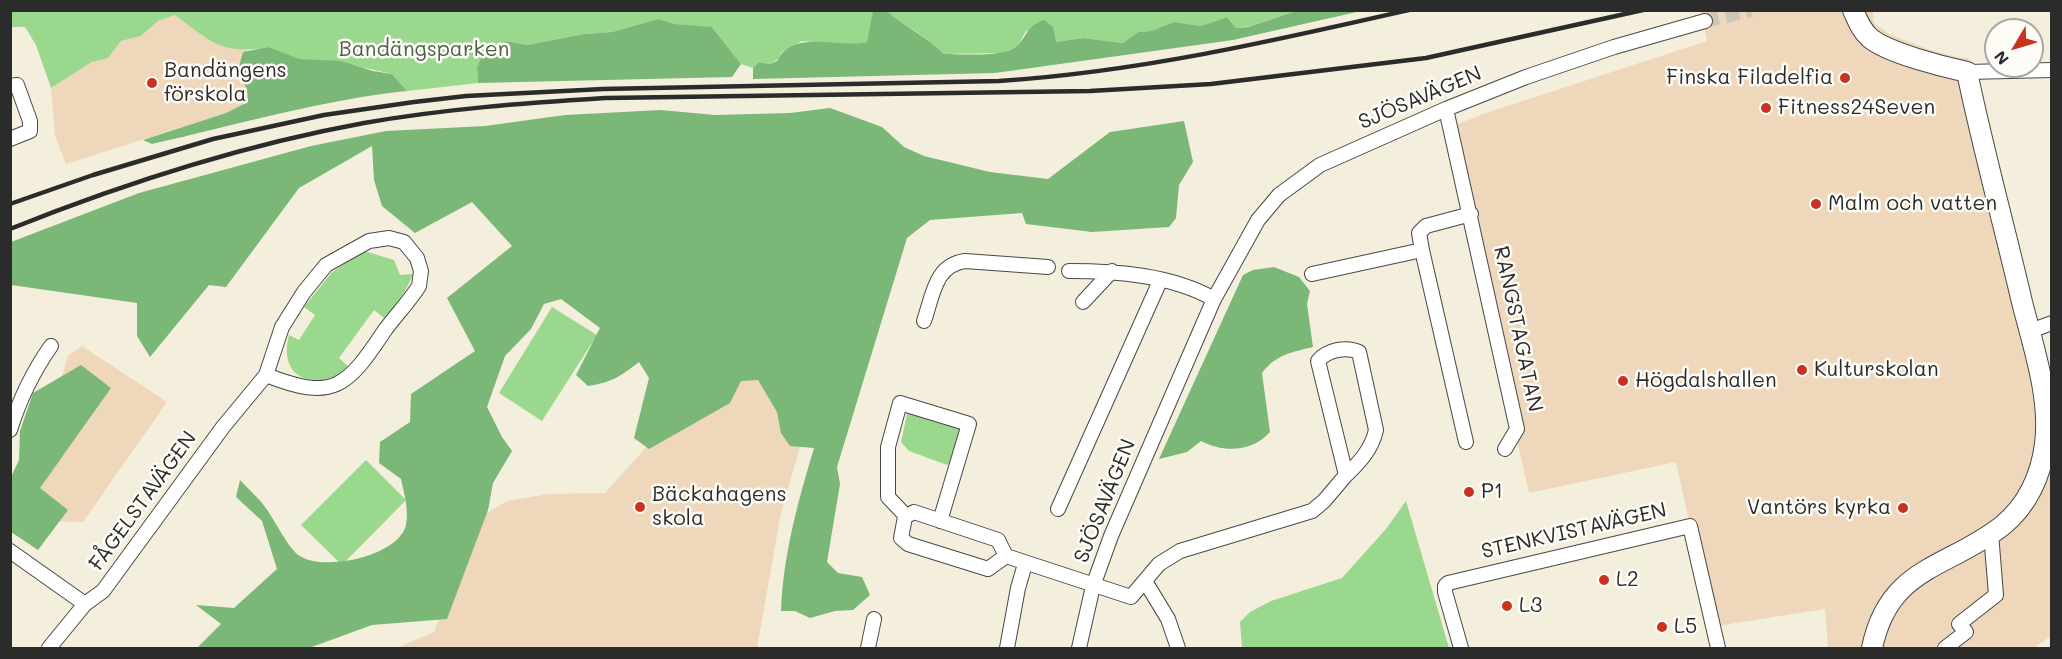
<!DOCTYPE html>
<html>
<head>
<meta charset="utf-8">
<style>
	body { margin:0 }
	#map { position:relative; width:2062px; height:659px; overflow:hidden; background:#f3efdc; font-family:Mali,sans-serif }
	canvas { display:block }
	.frame { position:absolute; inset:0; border:12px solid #2b2b2b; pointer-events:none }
	.north { position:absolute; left:1984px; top:18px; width:60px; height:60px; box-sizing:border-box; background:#fdfcf7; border:2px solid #a9a8a5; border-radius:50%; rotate:232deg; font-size:16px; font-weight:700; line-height:24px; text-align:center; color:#2b2b2b }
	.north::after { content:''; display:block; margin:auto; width:21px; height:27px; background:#c8321e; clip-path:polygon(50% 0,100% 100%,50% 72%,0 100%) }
</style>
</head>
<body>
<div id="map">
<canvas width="2062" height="659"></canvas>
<div class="frame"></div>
<div class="north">N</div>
</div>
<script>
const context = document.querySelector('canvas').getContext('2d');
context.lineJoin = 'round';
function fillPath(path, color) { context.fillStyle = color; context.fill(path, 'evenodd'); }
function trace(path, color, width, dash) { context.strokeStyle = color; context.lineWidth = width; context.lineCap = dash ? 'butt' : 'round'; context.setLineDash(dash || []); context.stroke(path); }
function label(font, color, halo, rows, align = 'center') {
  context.font = font + ' Mali,sans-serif'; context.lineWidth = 5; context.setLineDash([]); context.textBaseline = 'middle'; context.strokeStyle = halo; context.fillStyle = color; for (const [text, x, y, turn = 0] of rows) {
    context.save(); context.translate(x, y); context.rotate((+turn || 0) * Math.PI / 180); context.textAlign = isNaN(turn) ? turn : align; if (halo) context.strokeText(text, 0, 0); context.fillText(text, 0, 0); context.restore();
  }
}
fillPath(new Path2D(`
	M1701,11H1873L1874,23L1889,34L1930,50L1956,57L1969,58L2052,395L2051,636L2034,648H1828L1825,609L1717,626L1690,526L1676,462L1529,493L1446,129L1483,114L1707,41Z
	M175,15L252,38L237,74L247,89L248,102L226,113L66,164L55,136L51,88L92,62L108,58L121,41L141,36L158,21Z
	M82,346L167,402L83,522L28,521L36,460L68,356Z
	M755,373L802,440L781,513L757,648H397L434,632L482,516L507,501L549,494L605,493L651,442L736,377Z`), '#eed7bb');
fillPath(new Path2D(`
	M10,11H873L871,41L851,46L802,41L782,52L778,59L769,64L759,62L753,68L741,64L713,28L675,24L658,19L612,32L584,34L527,45L506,41L477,68L478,83L407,91L392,74L352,65L270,61L268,47C223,56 210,41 175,15L158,21L141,36L121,41L108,58L92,62L51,88L36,45L25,27H11Z
	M887,11H1296L1250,26L1236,28L1227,17L1201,26L1174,22L1151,31L1138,32L1123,43L1083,38L1056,42L1026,31L1017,47L1003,53L944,54C927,35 905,28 887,11Z
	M364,251L394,260L400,275L413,274C406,292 397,304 384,318L374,310L339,358L350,368C317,391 277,381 289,335L299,340L315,315L304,307L332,272Z
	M552,307L597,335L542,421L499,393Z
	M908,410L965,428L954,462L947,465L909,451L901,442Z
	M366,460L406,500L342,565L301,525Z
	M1406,501L1449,648H1242L1240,622L1250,612L1271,601L1342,578L1386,529Z`), '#9ad88d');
fillPath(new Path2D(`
	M873,11H887C905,28 927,36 944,54C961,54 1007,58 1018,45C1028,34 1028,25 1044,20L1053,27L1056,42L1083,38L1123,43L1138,32L1151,31L1174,22L1201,26L1227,17L1236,28L1248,27L1296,11H1361L1233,40L995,73L753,79V68L759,62L769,64L777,61C794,28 837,49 867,42Z
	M658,19L675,24L712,27L741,64L732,77L478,83L477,68L485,49L506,41L527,45L584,34L612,32Z
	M268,47L299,59L341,61L373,71L392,74L407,91C321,100 236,125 152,144L143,140L226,113L248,102L247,89L237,74L243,52Z
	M830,108L882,127L904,147L924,156L990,172L1048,179L1110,132L1184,121L1193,162L1179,185L1176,218L1169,227L1092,232L1026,224L1022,213L930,220L907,238L837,467L840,484L827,562L838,573L862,577L870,595L853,610L835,611L810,618L795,611H781C783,556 798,501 814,448L790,446L781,433L777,412L758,380L741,381L730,403L649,449L634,438L649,378L639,362C619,377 613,382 588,386L576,375L600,328L561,299L544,304L531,329L505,356L487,407L502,437L512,451L493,483L488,510L447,619L372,625L309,648H197L221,624L196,605L234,608L277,569L262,521L236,497L240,480C248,489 258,497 265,507C275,520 288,549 300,556C324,572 399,556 406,525C409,510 404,493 401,479L379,463L380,442L410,422L411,394L475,351L447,298L512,246L472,202L415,233L382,206L374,180L372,146L299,188L226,287L209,285L150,357L137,336V303L11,285V242L139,193L311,146L386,131L485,126L565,115L661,110L715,115L790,113Z
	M1274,267L1299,277L1310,291L1307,304L1313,347C1292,352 1275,355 1262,373L1270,432C1252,452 1224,453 1201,441L1187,452L1159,459L1243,275L1253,270Z
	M81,365L111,388L40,488L68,510L38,550L11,532V477L19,460L20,431L33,393Z`), '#7bb878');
trace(new Path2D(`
	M1705,21L1751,10`), '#cbc8b9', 14, [14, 7]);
const street = new Path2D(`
	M1967,72L2052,70
	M10,86L17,85L30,121V131L10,139
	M1446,109L1517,429L1505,449
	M1422,250L1466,442
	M1069,271C1117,271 1171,275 1214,299
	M1312,274L1422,250L1419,233L1426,226L1471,214
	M1083,302L1112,271
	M924,321C933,295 935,265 965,261L1048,267
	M2030,331L2052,323
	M10,430C20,398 32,373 51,346
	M1058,509L1160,281
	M914,512L998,540L1006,556L988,569L908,544L901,538L905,517Z
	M906,516L888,497V447L900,403L969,424L940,521
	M10,551L85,604
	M1006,556L1131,597L1159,564L1180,551L1312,511L1324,501L1346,475L1318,361C1327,350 1346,346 1359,352L1376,430C1372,449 1359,463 1346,475
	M1145,581L1168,619L1178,648
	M49,648L85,604L103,591L223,427L266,375L282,327L304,292L326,265L369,241L389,238L404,242L417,258L421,271L419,286C409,302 396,315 385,330C347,387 334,402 266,375
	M868,648L874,619
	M1007,648L1018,588L1025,564
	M1079,648L1093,586L1111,536L1214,299L1258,220L1279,195L1320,165L1446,109L1526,77L1614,47L1705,21
	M1461,648L1445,592V586L1448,583L1690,526L1718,648
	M1945,648L1966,632L1959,624L1996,595L1991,533`);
const secondary = new Path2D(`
	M1853,10C1858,21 1861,30 1870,38C1888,53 1944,67 1967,72C1983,149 2004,225 2022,302C2033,346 2051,398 2045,444C2041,476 2027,506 2002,526C1947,569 1889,566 1872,648`);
trace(street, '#494846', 16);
trace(secondary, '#494846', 22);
trace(street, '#fff', 14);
trace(secondary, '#fff', 20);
trace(new Path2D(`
	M10,204L93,175L213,139L324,115L414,102L466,96L603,89L999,81C1138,72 1273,41 1409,10
	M10,229C125,183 243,145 364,123C444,109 524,103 605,98L1090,91L1211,84L1426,58L1643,10`), '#2b2b2b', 4.5);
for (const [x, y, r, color] of [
	[1845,78,6,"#c8321e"],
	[152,83,6,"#c8321e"],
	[1766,108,6,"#c8321e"],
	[1816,204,6,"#c8321e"],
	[1802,370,6,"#c8321e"],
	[1623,381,6,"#c8321e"],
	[1469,492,6,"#c8321e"],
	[640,507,6,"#c8321e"],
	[1903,508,6,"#c8321e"],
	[1604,580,6,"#c8321e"],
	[1507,606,6,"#c8321e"],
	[1662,627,6,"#c8321e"]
]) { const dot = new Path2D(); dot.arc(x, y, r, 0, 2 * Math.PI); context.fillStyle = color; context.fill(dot); trace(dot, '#fdfcf7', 2); }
label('21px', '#4c5f48', '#fdfcf7', [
	["Bandängsparken",424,50]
]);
label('21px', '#2b2b2b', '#fdfcf7', [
	["Bandängens",164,71],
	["förskola",164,95],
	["Finska Filadelfia",1833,78,"right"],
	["Fitness24Seven",1778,108],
	["Malm och vatten",1828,204],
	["Kulturskolan",1814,370],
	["Högdalshallen",1635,381],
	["P1",1481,492],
	["Bäckahagens",652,495],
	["skola",652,519],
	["Vantörs kyrka",1891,508,"right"],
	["L2",1616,580],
	["L3",1519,606],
	["L5",1674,627]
], 'left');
label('21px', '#2b2b2b', '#fdfcf7', [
	["SJÖSAVÄGEN",1420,98,-23],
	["RANGSTAGATAN",1518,329,78],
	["FÅGELSTAVÄGEN",143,501,-54],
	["SJÖSAVÄGEN",1105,501,-68],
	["STENKVISTAVÄGEN",1574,531,-13]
]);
</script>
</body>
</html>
